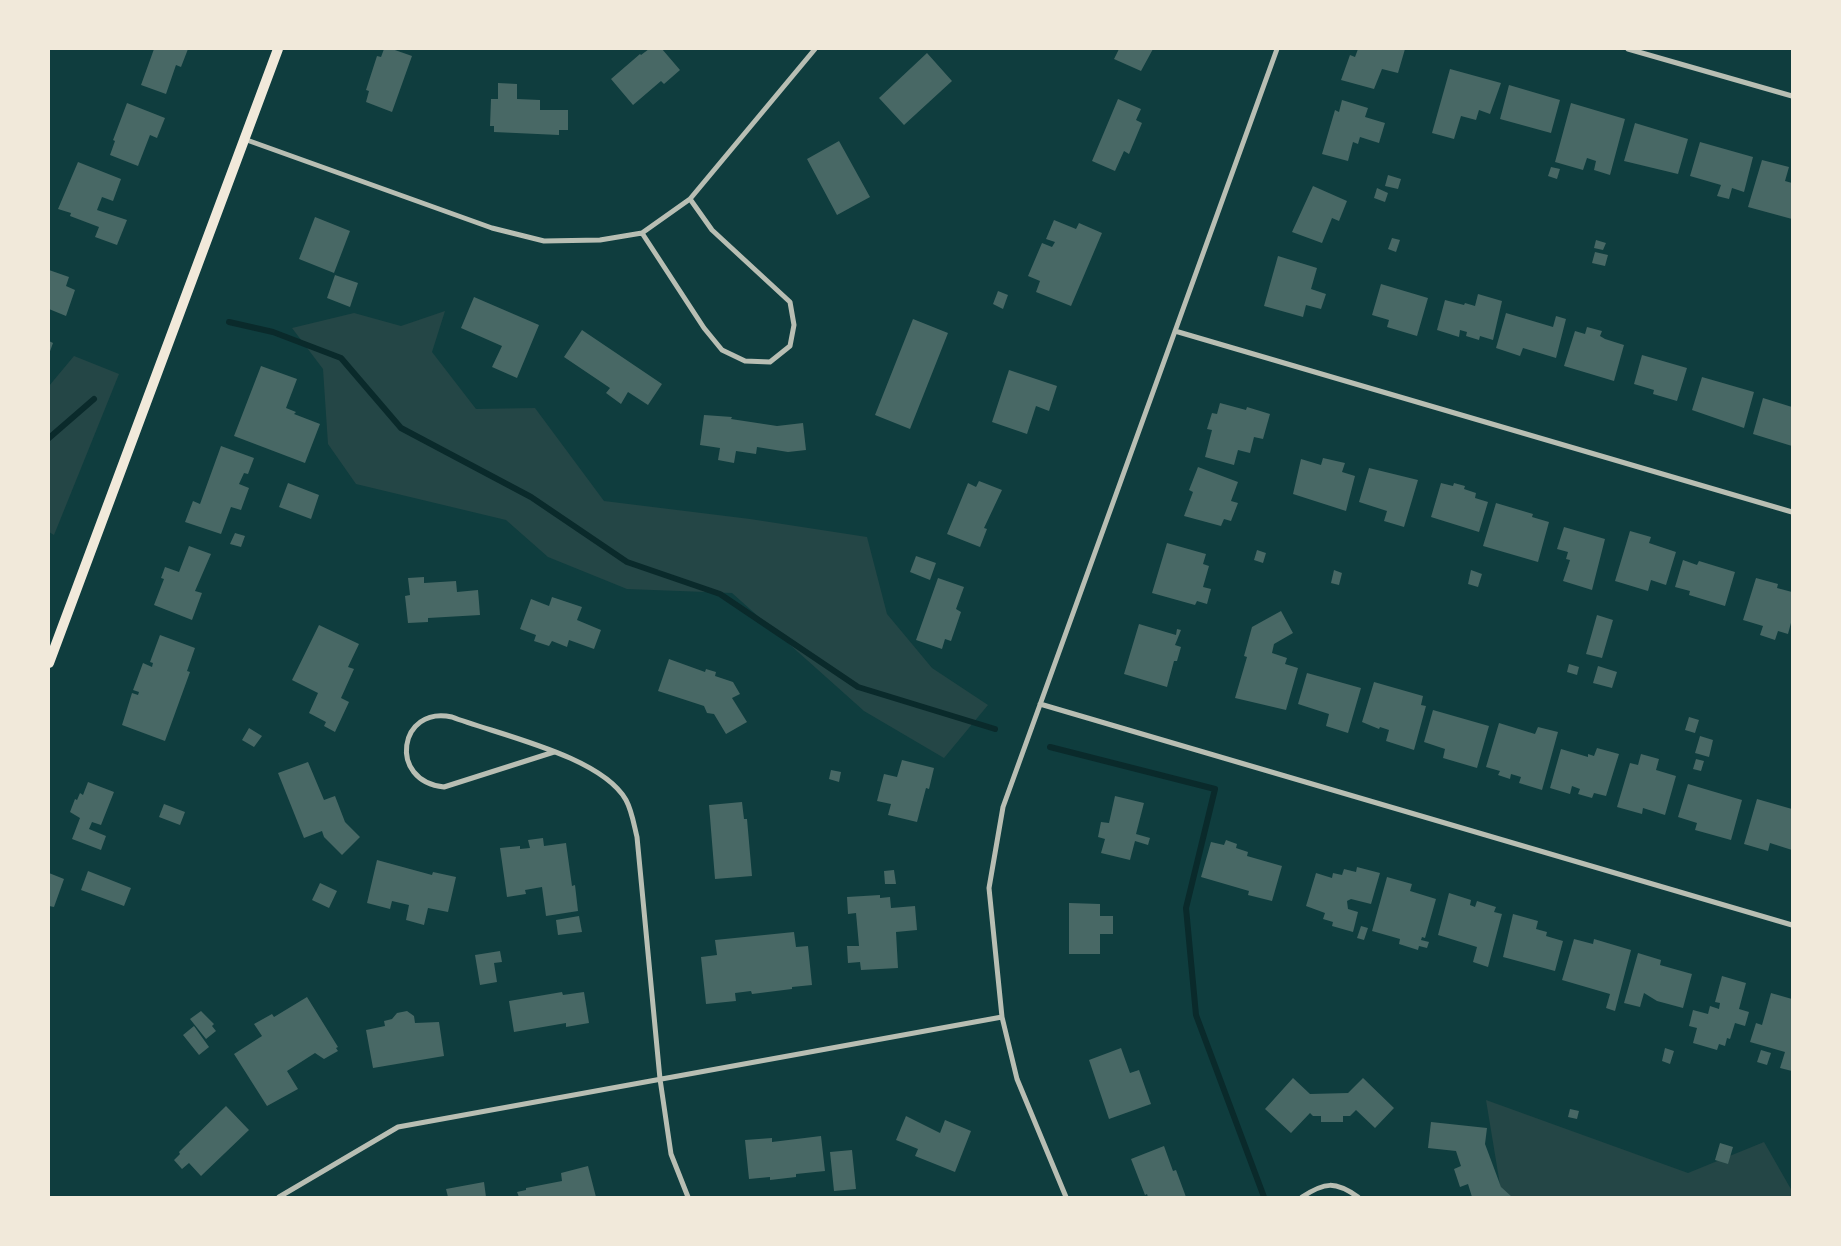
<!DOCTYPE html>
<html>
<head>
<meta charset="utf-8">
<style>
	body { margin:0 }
	#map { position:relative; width:1841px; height:1246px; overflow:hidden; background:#0f3d3e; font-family:"DejaVu Sans",sans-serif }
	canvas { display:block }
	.frame { position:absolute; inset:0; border:50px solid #f1e9da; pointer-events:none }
</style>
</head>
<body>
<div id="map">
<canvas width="1841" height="1246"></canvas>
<div class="frame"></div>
</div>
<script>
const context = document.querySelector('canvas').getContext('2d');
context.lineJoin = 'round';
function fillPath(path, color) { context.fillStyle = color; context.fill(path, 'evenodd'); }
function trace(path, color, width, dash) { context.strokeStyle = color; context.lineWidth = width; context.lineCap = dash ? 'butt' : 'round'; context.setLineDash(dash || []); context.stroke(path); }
fillPath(new Path2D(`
	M445,311L432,352L476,409L535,408L604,501L750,519L867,537L887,614L932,668L988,705L944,758L864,711L732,593L627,589L548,557L506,520L356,484L328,444L323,369L292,328L354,313L401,326Z
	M74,356L119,374L54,535L49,532V386Z
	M1486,1100L1688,1173L1764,1142L1792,1191V1197H1502Z`), '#244646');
trace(new Path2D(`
	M229,322L273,332L341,358L401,428L531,497L627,562L720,594L858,687L995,729
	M49,438L94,399
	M1050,747L1215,789L1186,908L1196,1015L1264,1197`), '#0a2a2b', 6);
fillPath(new Path2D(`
	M154,49H188L181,67L176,65L166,94L141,85Z
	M384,49H392L412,56L392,112L366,102L369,91L366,90L377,56L381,57Z
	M649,49H662L680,70L664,84L661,81L633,105L611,79L640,54L641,55Z
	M1119,49H1153L1141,71L1114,59Z
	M1358,49H1405L1398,73L1382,69L1374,89L1341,80L1350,55L1355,57Z
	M927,53L952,81L904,125L879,98Z
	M1450,69L1501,83L1490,114L1479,110L1476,120L1461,116L1454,139L1432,133Z
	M498,83L517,84V99L540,100V110H568V130H559V135L494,132V126H490L491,99H498Z
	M1509,85L1560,100L1551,133L1500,119Z
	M1118,99L1141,109L1136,120L1142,123L1129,154L1124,151L1115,171L1092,161Z
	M1342,100L1368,108L1365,117L1385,123L1379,143L1360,137L1358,144L1353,142L1348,161L1322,154L1335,110L1339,112Z
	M127,103L165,118L157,138L150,135L138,166L110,155L115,141L113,140Z
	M1571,103L1625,119L1610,175L1594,170L1596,161L1587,158L1583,170L1555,162Z
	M1635,123L1688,139L1678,174L1624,161Z
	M839,141L870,197L837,215L807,159Z
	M1700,142L1753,157L1744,192L1732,188L1729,199L1717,196L1721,185L1690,176Z
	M1762,160L1789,167L1785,181L1792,183V219L1748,207Z
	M78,162L121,179L113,201L102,197L97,210L127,220L117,245L95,237L99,227L70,216L71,213L58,209Z
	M1551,167L1560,169L1557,179L1548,176Z
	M1388,175L1401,179L1398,189L1385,186Z
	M1313,186L1347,201L1339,221L1332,218L1322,243L1292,232Z
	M1377,188L1388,193L1385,202L1374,198Z
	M315,217L350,231L334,273L299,259Z
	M1054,220L1076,229L1079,223L1102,233L1071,306L1036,292L1040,281L1028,276L1042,243L1052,247L1055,242L1046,239Z
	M1392,238L1400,240L1396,252L1388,249Z
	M1596,240L1606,243L1603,250L1594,248Z
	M1595,252L1608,255L1605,266L1592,263Z
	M1278,256L1317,268L1311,289L1326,294L1321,309L1306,305L1303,317L1264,306Z
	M49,270L69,277L66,286L75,290L66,316L49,309Z
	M335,275L358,283L350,307L327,298Z
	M1381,284L1428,298L1417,336L1387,327L1389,320L1372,315Z
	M998,291L1008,295L1003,309L993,304Z
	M1478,294L1502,301L1493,340L1480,336L1479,340L1466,336L1467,332L1460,330L1459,337L1437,330L1445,300L1464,305L1465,303L1475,306Z
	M474,297L539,325L517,378L492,367L502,346L461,328Z
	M1506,313L1553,327L1556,316L1566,319L1556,358L1523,348L1520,356L1496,348Z
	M913,319L948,333L910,429L875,415Z
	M1587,327L1602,331L1600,336L1605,339L1624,345L1614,381L1564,366L1575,331L1585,334Z
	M582,330L662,384L648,405L628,392L621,404L606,393L610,388L564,357Z
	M49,341L53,343L49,354Z
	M1642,355L1687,368L1677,401L1653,394L1654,390L1634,384Z
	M261,366L297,379L286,408L296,412L294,414L320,424L305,463L234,436Z
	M1009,370L1057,386L1049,411L1036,406L1027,434L992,422Z
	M1702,377L1754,392L1744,428L1692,410Z
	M1763,398L1792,407V446L1753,434Z
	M1220,403L1246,410L1247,407L1270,414L1263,439L1254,437L1250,453L1238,450L1234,465L1205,457L1212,430L1207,429L1212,413L1217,414Z
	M704,415L732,417L731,419L777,426L803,423L806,450L788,452L757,447L756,454L736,451L734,463L718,460L720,448L700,445Z
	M221,446L254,458L248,474L244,473L239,484L249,488L241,510L231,507L221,534L185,522L193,501L200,504Z
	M1323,458L1345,463L1342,472L1355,476L1346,511L1293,494L1301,459L1321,465Z
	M1198,467L1238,482L1231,501L1238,503L1231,521L1224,519L1221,526L1184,516L1193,492L1189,490Z
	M1369,468L1418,480L1404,527L1384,521L1387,511L1359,502Z
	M979,481L1002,490L984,528L987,529L980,547L947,534L968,483L976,487Z
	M288,483L319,495L311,519L279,507Z
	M1441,483L1453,486L1454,483L1465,486L1464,489L1476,493L1475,498L1488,502L1479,532L1431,517Z
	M1496,503L1533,514L1532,517L1549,522L1538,562L1483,546Z
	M1564,527L1605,539L1592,590L1563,581L1570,560L1566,559L1568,552L1557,549Z
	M1630,531L1651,537L1649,543L1676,552L1666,585L1651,580L1648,591L1615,581Z
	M235,533L245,536L241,547L230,544Z
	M1167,543L1206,554L1203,564L1209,566L1203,587L1211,589L1207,604L1197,601L1195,605L1152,593Z
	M189,546L211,554L195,591L202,593L192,620L154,605L164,579L161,578L165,567L179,572Z
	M1257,550L1266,553L1263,563L1254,560Z
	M916,556L936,563L930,580L910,572Z
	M1683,560L1697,565L1699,561L1735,572L1725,606L1689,595L1690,591L1675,587Z
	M1334,570L1342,573L1339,585L1331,583Z
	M1471,570L1482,574L1478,587L1468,584Z
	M424,577V583L456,581L457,592L478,590L480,615L428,618V622L408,623L405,596L410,595L408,578Z
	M938,578L964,587L956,609L961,612L951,641L945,639L942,649L916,640Z
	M1756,578L1778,584L1777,588L1792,592V619L1788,634L1778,631L1775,640L1760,635L1763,626L1743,620Z
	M552,597L582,607L577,620L601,630L594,649L569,640L567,647L552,641L549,646L534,641L536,635L520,629L531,599L549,606Z
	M1281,611L1293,633L1274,644L1272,653L1287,658L1285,664L1298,668L1286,710L1235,698L1247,657L1244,656L1252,627Z
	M1597,615L1613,620L1602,658L1586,654Z
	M1139,624L1176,635L1177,629L1181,630L1175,645L1181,647L1177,661H1174L1167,687L1124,674Z
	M319,625L359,644L348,667L354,669L341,698L349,702L335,732L324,726L326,722L309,713L318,693L292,680Z
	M160,635L195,648L187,671L190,672L165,741L122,725L132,693L138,695L139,692L133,690L143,663L152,667L153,663L150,662Z
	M669,659L705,672L706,669L716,672L715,676L733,682L740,694L732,698L747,722L726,734L714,714L707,713L704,706L658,691Z
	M1569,664L1579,667L1577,675L1567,672Z
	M1598,666L1617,672L1612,688L1593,683Z
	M1307,673L1361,688L1348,733L1326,726L1329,714L1298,704Z
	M1374,682L1423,696L1421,705L1426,706L1414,750L1386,741L1389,730L1380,727L1379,729L1362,722Z
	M1433,710L1489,726L1477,768L1443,758L1445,749L1424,742Z
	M1689,717L1699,720L1695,733L1685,730Z
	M1499,723L1535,734L1538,727L1558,732L1542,790L1519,783L1521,777L1511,774L1510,779L1498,775L1500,771L1486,767Z
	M249,728L262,736L254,747L242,740Z
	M1700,736L1713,740L1709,757L1695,753Z
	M1597,748L1619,754L1606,796L1594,793L1592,798L1578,794L1580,789L1572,786L1570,794L1550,788L1561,749L1588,757V754L1594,756Z
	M1641,754L1659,759L1656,770L1676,776L1665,815L1643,808L1642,814L1617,807L1630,763L1638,765Z
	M1696,759L1704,761L1701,771L1693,769Z
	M902,760L934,768L929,789L926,788L917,822L888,815L891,804L877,801L884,774L897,777Z
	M308,762L324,800L335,796L345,822L360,837L342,855L324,837L322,831L304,838L278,773Z
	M831,770L841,772L839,782L829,779Z
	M88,782L114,792L101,825L92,822L89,829L106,836L101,850L72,839L80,818L70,812L75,799L77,800L80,793L83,795Z
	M1688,784L1742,800L1731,840L1695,830L1697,823L1678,817Z
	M1115,796L1144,803L1136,834L1150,838L1148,845L1135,841L1130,860L1101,853L1105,839L1098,837L1101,822L1109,823Z
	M1757,799L1792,809V850L1770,843L1768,851L1744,844Z
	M742,802L744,819H747L752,876L715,879L709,805Z
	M164,804L185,812L180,825L159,817Z
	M543,838L544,846L566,843L572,886L575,885L578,911L546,916L542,887L525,890L526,894L507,897L500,848L520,846V849L530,848L528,840Z
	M1226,840L1237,844L1236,848L1248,852L1247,856L1282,866L1272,901L1248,895L1249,891L1201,877L1211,842L1224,845Z
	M377,860L432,875L433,872L456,877L448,912L428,908L424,925L406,920L409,905L392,901L390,909L367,903Z
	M1357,867L1380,873L1371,904L1351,899L1347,901L1348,909L1358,912L1353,932L1332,926L1333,922L1323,919L1325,913L1306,906L1316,873L1332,878L1333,873L1342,875L1344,869L1356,872Z
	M894,870L896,884H885L884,871Z
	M88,871L131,888L124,906L81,890Z
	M49,873L64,879L54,907L49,906Z
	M1387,877L1412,884L1410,891L1436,899L1425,938L1422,937L1421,940L1429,942L1427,948L1419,946L1418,950L1399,944L1400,939L1372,931Z
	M320,883L337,891L329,908L312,900Z
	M1449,893L1471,900L1470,905L1475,907L1477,901L1496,907L1494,912L1502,914L1488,967L1473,962L1477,947L1438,935Z
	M880,895V898L890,897L891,908L915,906L917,930L896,932L898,968L861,970L860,962L848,963L847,946H859L856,913L848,914L847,897Z
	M1069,903L1100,904V916H1113V934H1100V954H1069Z
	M1513,914L1538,921L1536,929L1547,932L1546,936L1563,941L1555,971L1503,957Z
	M579,916L582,932L558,935L556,920Z
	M1361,926L1368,928L1364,940L1357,938Z
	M794,932L796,947L808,946L812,985L792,987V989L752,994L751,991L735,993L736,1001L706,1004L701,957L717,955L715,940Z
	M1574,939L1593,944L1594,939L1631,950L1615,1011L1606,1008L1610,994L1562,980Z
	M500,951L502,962L494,963L497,982L480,985L475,955Z
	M1638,953L1661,960L1660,965L1692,974L1683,1008L1657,1001L1644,993L1640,1007L1624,1003Z
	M1722,976L1746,983L1739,1009L1749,1012L1745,1026L1735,1023L1730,1039L1727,1038L1725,1046L1719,1044L1717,1050L1693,1043L1697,1028L1689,1026L1693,1010L1708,1014L1710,1006L1719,1009L1720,1003L1715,1002Z
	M562,992L563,995L584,992L589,1023L566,1027V1023L514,1032L509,1001Z
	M1771,993L1792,999V1071L1780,1068L1785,1052L1750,1042L1756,1023L1762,1025Z
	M307,997L338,1047L336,1048L338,1051L324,1059L315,1053L287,1071L298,1089L267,1106L234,1054L262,1036L254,1024L272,1014L274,1017Z
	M201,1011L214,1024L212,1026L216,1031L206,1039L190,1019Z
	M407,1011L414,1016L415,1023L439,1022L444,1056L373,1068L366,1030L385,1026L384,1021L392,1019L397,1013Z
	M194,1026L209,1047L199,1055L183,1035Z
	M1121,1048L1130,1073L1139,1070L1151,1104L1109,1119L1089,1060Z
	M1665,1048L1674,1051L1670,1064L1662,1061Z
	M1761,1050L1771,1053L1767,1065L1757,1062Z
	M1293,1078L1310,1094L1348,1093L1363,1078L1394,1108L1375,1128L1356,1110L1350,1116H1343V1122H1321V1116H1313L1310,1113L1291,1133L1265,1109Z
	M226,1106L249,1130L201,1176L189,1163L182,1169L174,1160L180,1154L179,1152Z
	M1570,1109L1579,1111L1577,1119L1568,1117Z
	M906,1116L940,1133L945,1120L971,1131L955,1172L915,1156L918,1149L896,1140Z
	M1431,1122L1487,1128L1485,1144L1501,1187L1512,1197H1472L1468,1184L1460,1187L1454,1169L1461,1166L1456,1151L1428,1148Z
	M821,1136L825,1171L796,1174V1177L770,1180V1177L749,1179L745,1140L772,1138V1142Z
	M1720,1143L1733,1147L1728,1164L1715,1160Z
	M1164,1146L1173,1171L1176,1170L1186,1197H1148L1147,1194L1145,1195L1131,1159Z
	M852,1150L856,1189L834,1191L830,1152Z
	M588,1166L596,1197H519L517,1192L526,1190V1188L562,1181L561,1173Z
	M484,1182L486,1197H448L446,1189Z`), '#486865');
trace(new Path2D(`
	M1628,49L1792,96
	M244,139L492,228L544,241L600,240L642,233L690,199L815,49
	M642,233L704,328L722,350L745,361L770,362L790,346L794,325L790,302L712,230L690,199
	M1175,331L1792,512
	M1040,704L1792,925
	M554,752L444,787C387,781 399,705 452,717C499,735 601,756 626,800C632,811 634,825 637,837L660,1079L671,1154L688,1197
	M279,1197L398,1127L1002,1017
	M1066,1197L1017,1079L1002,1017L989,888L1003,807L1277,49
	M1302,1197C1325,1182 1335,1181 1358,1197`), '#b8beb3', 5);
trace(new Path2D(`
	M49,663L278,49`), '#f1e9da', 10);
</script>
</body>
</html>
